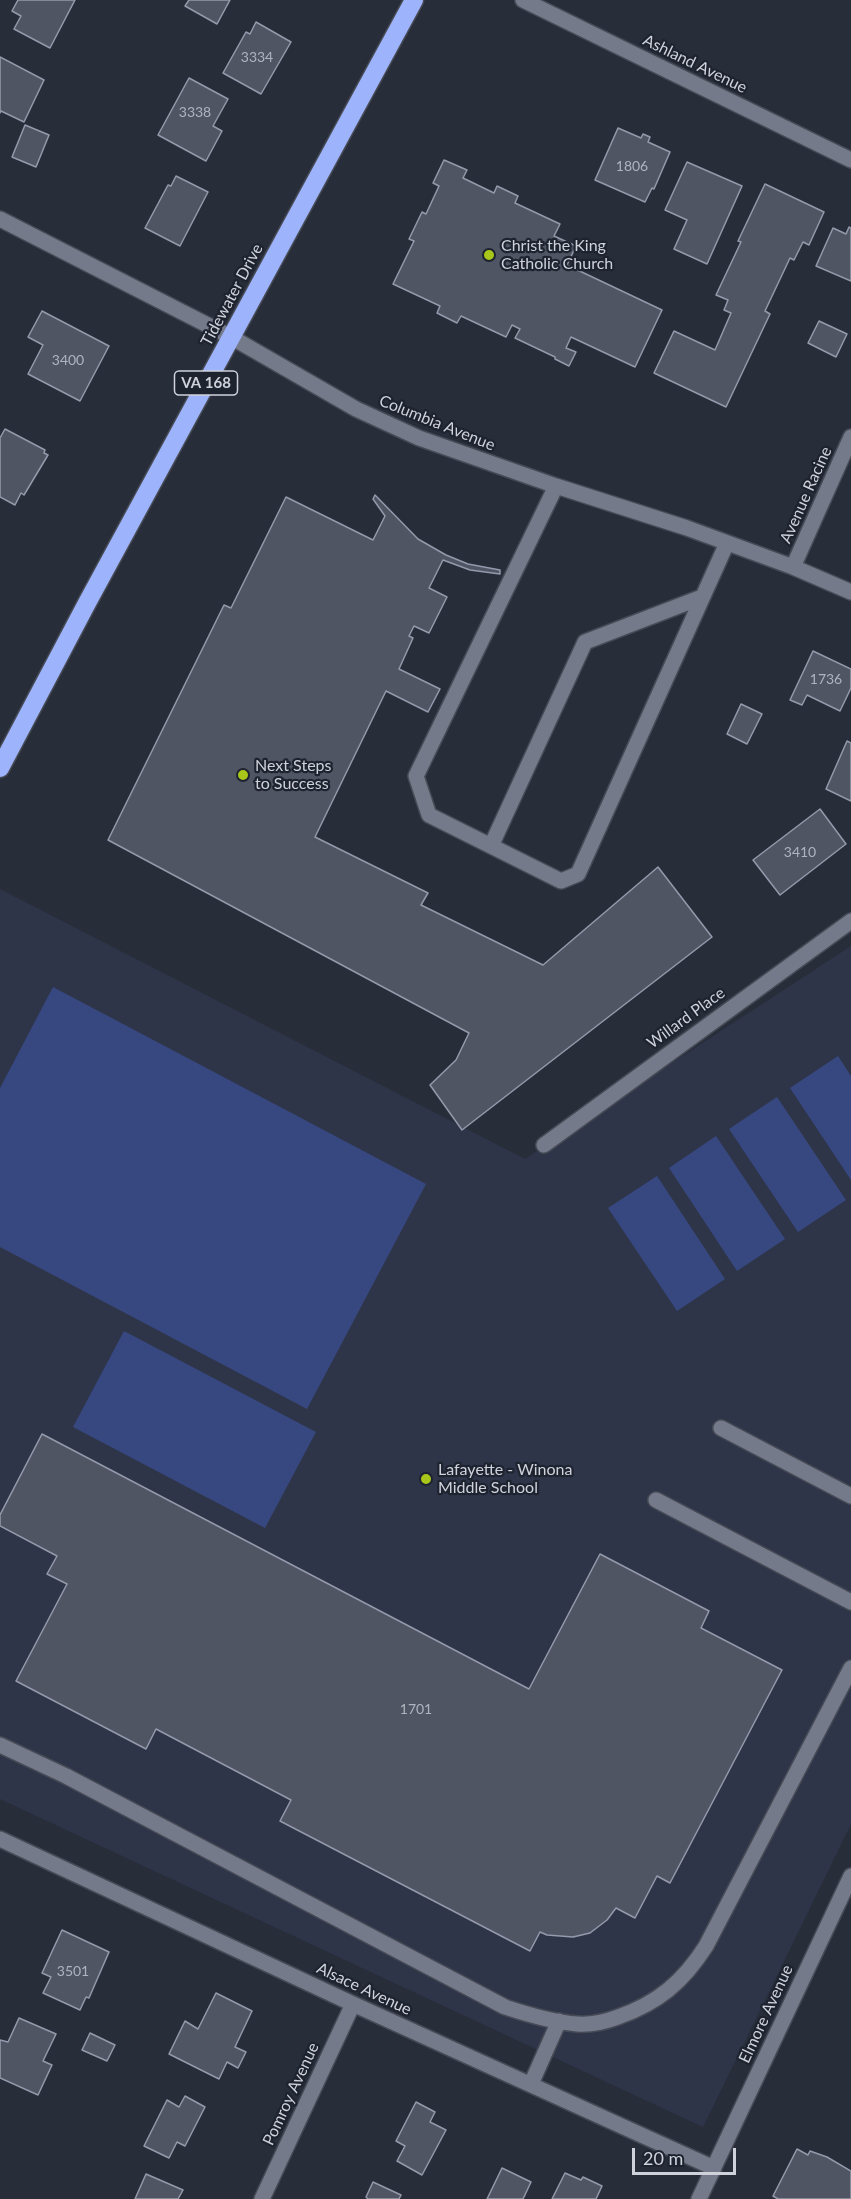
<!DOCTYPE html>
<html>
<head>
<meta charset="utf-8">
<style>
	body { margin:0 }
	#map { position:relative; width:851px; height:2199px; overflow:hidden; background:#282d3a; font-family:Lato,sans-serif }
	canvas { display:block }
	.scale { position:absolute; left:632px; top:2148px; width:104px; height:27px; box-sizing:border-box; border:3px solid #cfd2db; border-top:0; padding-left:8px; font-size:18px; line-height:21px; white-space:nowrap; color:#cfd2db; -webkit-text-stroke:4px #1e2330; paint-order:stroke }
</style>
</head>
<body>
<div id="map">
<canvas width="851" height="2199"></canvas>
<div class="scale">20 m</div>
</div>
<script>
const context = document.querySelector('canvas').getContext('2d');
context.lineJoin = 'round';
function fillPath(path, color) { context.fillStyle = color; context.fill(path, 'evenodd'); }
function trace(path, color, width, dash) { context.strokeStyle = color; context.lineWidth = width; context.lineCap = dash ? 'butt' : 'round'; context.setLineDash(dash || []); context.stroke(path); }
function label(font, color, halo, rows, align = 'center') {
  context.font = font + ' Lato,sans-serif'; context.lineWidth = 4.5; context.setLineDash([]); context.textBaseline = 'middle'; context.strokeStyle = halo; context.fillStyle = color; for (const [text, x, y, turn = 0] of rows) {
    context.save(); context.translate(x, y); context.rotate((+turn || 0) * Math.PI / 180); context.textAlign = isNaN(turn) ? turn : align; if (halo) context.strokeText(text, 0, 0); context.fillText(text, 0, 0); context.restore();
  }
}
fillPath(new Path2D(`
	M0,889L525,1159L851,946V1824L703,2127L0,1799Z`), '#2f3549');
fillPath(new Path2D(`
	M53,987L426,1184L307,1409L0,1247V1088Z
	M838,1056L851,1076V1180L790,1088Z
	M777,1097L846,1200L798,1232L729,1129Z
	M716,1136L785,1239L737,1271L669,1168Z
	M657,1176L725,1279L677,1311L608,1208Z
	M124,1331L316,1432L265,1528L73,1427Z`), '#37477f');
const building = new Path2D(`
	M18,0H75L50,48L14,29L21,16L12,11Z
	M189,0H230L217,24L185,6Z
	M256,22L291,42L261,94L223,73L246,32L250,34Z
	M0,57L44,80L24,122L1,111L0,113Z
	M189,78L228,99L213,126L222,131L206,161L158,135Z
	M25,125L49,135L36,167L12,157Z
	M618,128L641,138L643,134L650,137L648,142L670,152L654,189L652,188L645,202L595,180Z
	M444,160L467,170L463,178L494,193L497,186L518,196L515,203L560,224L554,236L576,246L567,265L662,310L635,367L571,337L566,348L576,352L569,366L555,359V357L515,338L520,329L512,325L506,337L461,316L457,323L437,313L440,306L393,284L414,241L409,239L422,212L426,214L439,186L433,183Z
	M687,162L742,186L707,264L674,249L687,220L665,210Z
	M176,176L208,192L180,246L145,228L168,185L171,186Z
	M765,184L824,212L809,245L803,242L794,260L790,258L765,311L770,314L726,407L654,373L674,331L715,350L731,313L724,310L728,300L716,295L741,242L738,241Z
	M849,227L851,228V281L816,266L833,228L846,234Z
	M42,311L109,346L80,401L28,374L43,345L28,337Z
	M819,321L847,334L836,357L808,343Z
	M5,429L45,450L44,453L48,455L24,495L21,493L15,505L0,497V438Z
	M375,495L418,539L446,555L468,564L500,570V574L470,570L443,560L429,588L447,597L429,633L414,626L409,636L413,638L399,669L440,689L428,712L386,691L315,837L428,893L421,905L543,965L658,867L712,937L462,1130L430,1085L456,1060L469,1033L108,840L224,605L231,608L286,497L373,540L385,516L373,499Z
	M813,651L851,669V688L840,711L807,695L802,705L790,700Z
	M741,704L762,714L747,744L727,734Z
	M847,741L851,743V801L826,789Z
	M820,809L846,844L780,895L753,860Z
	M42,1434L529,1689L600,1554L709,1611L701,1628L782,1670L670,1883L657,1876L635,1918L616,1908L607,1920L590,1933L573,1937L547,1935L540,1932L530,1951L280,1821L291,1800L156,1729L146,1749L16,1681L67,1584L47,1574L57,1556L0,1526V1515Z
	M62,1930L109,1952L89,1998L86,1997L80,2010L43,1993L51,1977L42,1973Z
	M216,1993L252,2011L235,2047L246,2052L238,2068L227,2062L219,2079L169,2054L185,2021L198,2029Z
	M19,2018L56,2034L43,2061L52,2065L38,2095L0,2078V2040L8,2042Z
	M90,2033L115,2045L107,2061L82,2050Z
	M185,2096L205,2107L185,2146L177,2142L169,2158L144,2146L167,2100L179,2107Z
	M416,2102L435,2112L430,2122L446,2130L422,2175L397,2161L405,2146L396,2141Z
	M797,2149L808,2155L810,2151L827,2157L851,2171V2199H778L773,2196Z
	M502,2168L531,2182L523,2199H487Z
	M565,2173L581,2180L583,2177L602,2186L596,2199H552Z
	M146,2174L183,2190L178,2199H135Z
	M373,2182L401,2195L399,2199H368L366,2197Z`);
fillPath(building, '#505564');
trace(building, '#949aab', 1.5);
const minor = new Path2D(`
	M523,0L851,160
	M0,219L231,337L356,409L419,438L556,486L687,528L793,567L851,592
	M556,486L416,776L429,815L561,881L578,874L727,543
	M793,567L851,437
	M491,846L585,642L702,597
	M544,1145L851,921
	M721,1428L851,1496
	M656,1500L851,1602
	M0,1745L66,1776L505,2007C529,2015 552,2022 577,2024C592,2025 605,2022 618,2017C658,2003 683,1982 706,1946L851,1668
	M0,1839L353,2004L714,2168
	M531,2084L559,2021
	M262,2199L353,2004
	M699,2199L851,1876`);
const highway = new Path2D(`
	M0,768L87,603L414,0`);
trace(minor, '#464a55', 18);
trace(highway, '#464a55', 21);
trace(minor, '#757a8b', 15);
trace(highway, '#9db3fb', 18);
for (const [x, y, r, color] of [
	[489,255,6,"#a9c71a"],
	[243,775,6,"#a9c71a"],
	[426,1479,6,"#a9c71a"]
]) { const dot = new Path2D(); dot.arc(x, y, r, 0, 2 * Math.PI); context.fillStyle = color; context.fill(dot); trace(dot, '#1e2330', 2); }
label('14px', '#afb3bd', null, [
	["3334",257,57],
	["3338",195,112],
	["1806",632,166],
	["3400",68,360],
	["1736",826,679],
	["3410",800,852],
	["1701",416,1709],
	["3501",73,1971]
]);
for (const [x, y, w] of [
	[206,383,63]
]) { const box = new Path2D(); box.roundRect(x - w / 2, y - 12, w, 24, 4.5); context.fillStyle = '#1e2330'; context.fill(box); trace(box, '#cfd2db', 1.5); }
label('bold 15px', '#cfd2db', null, [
	["VA 168",206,383]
]);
label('16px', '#cfd2db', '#1e2330', [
	["Ashland Avenue",695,64,26],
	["Tidewater Drive",232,295,-62],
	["Columbia Avenue",437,423,22],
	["Avenue Racine",806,495,-66],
	["Willard Place",686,1018,-36],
	["Alsace Avenue",364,1989,25],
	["Elmore Avenue",766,2014,-65],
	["Pomroy Avenue",291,2094,-65]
]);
label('16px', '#cfd2db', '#1e2330', [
	["Christ the King",501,246],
	["Catholic Church",501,264],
	["Next Steps",255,766],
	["to Success",255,784],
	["Lafayette - Winona",438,1470],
	["Middle School",438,1488]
], 'left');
</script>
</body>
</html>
